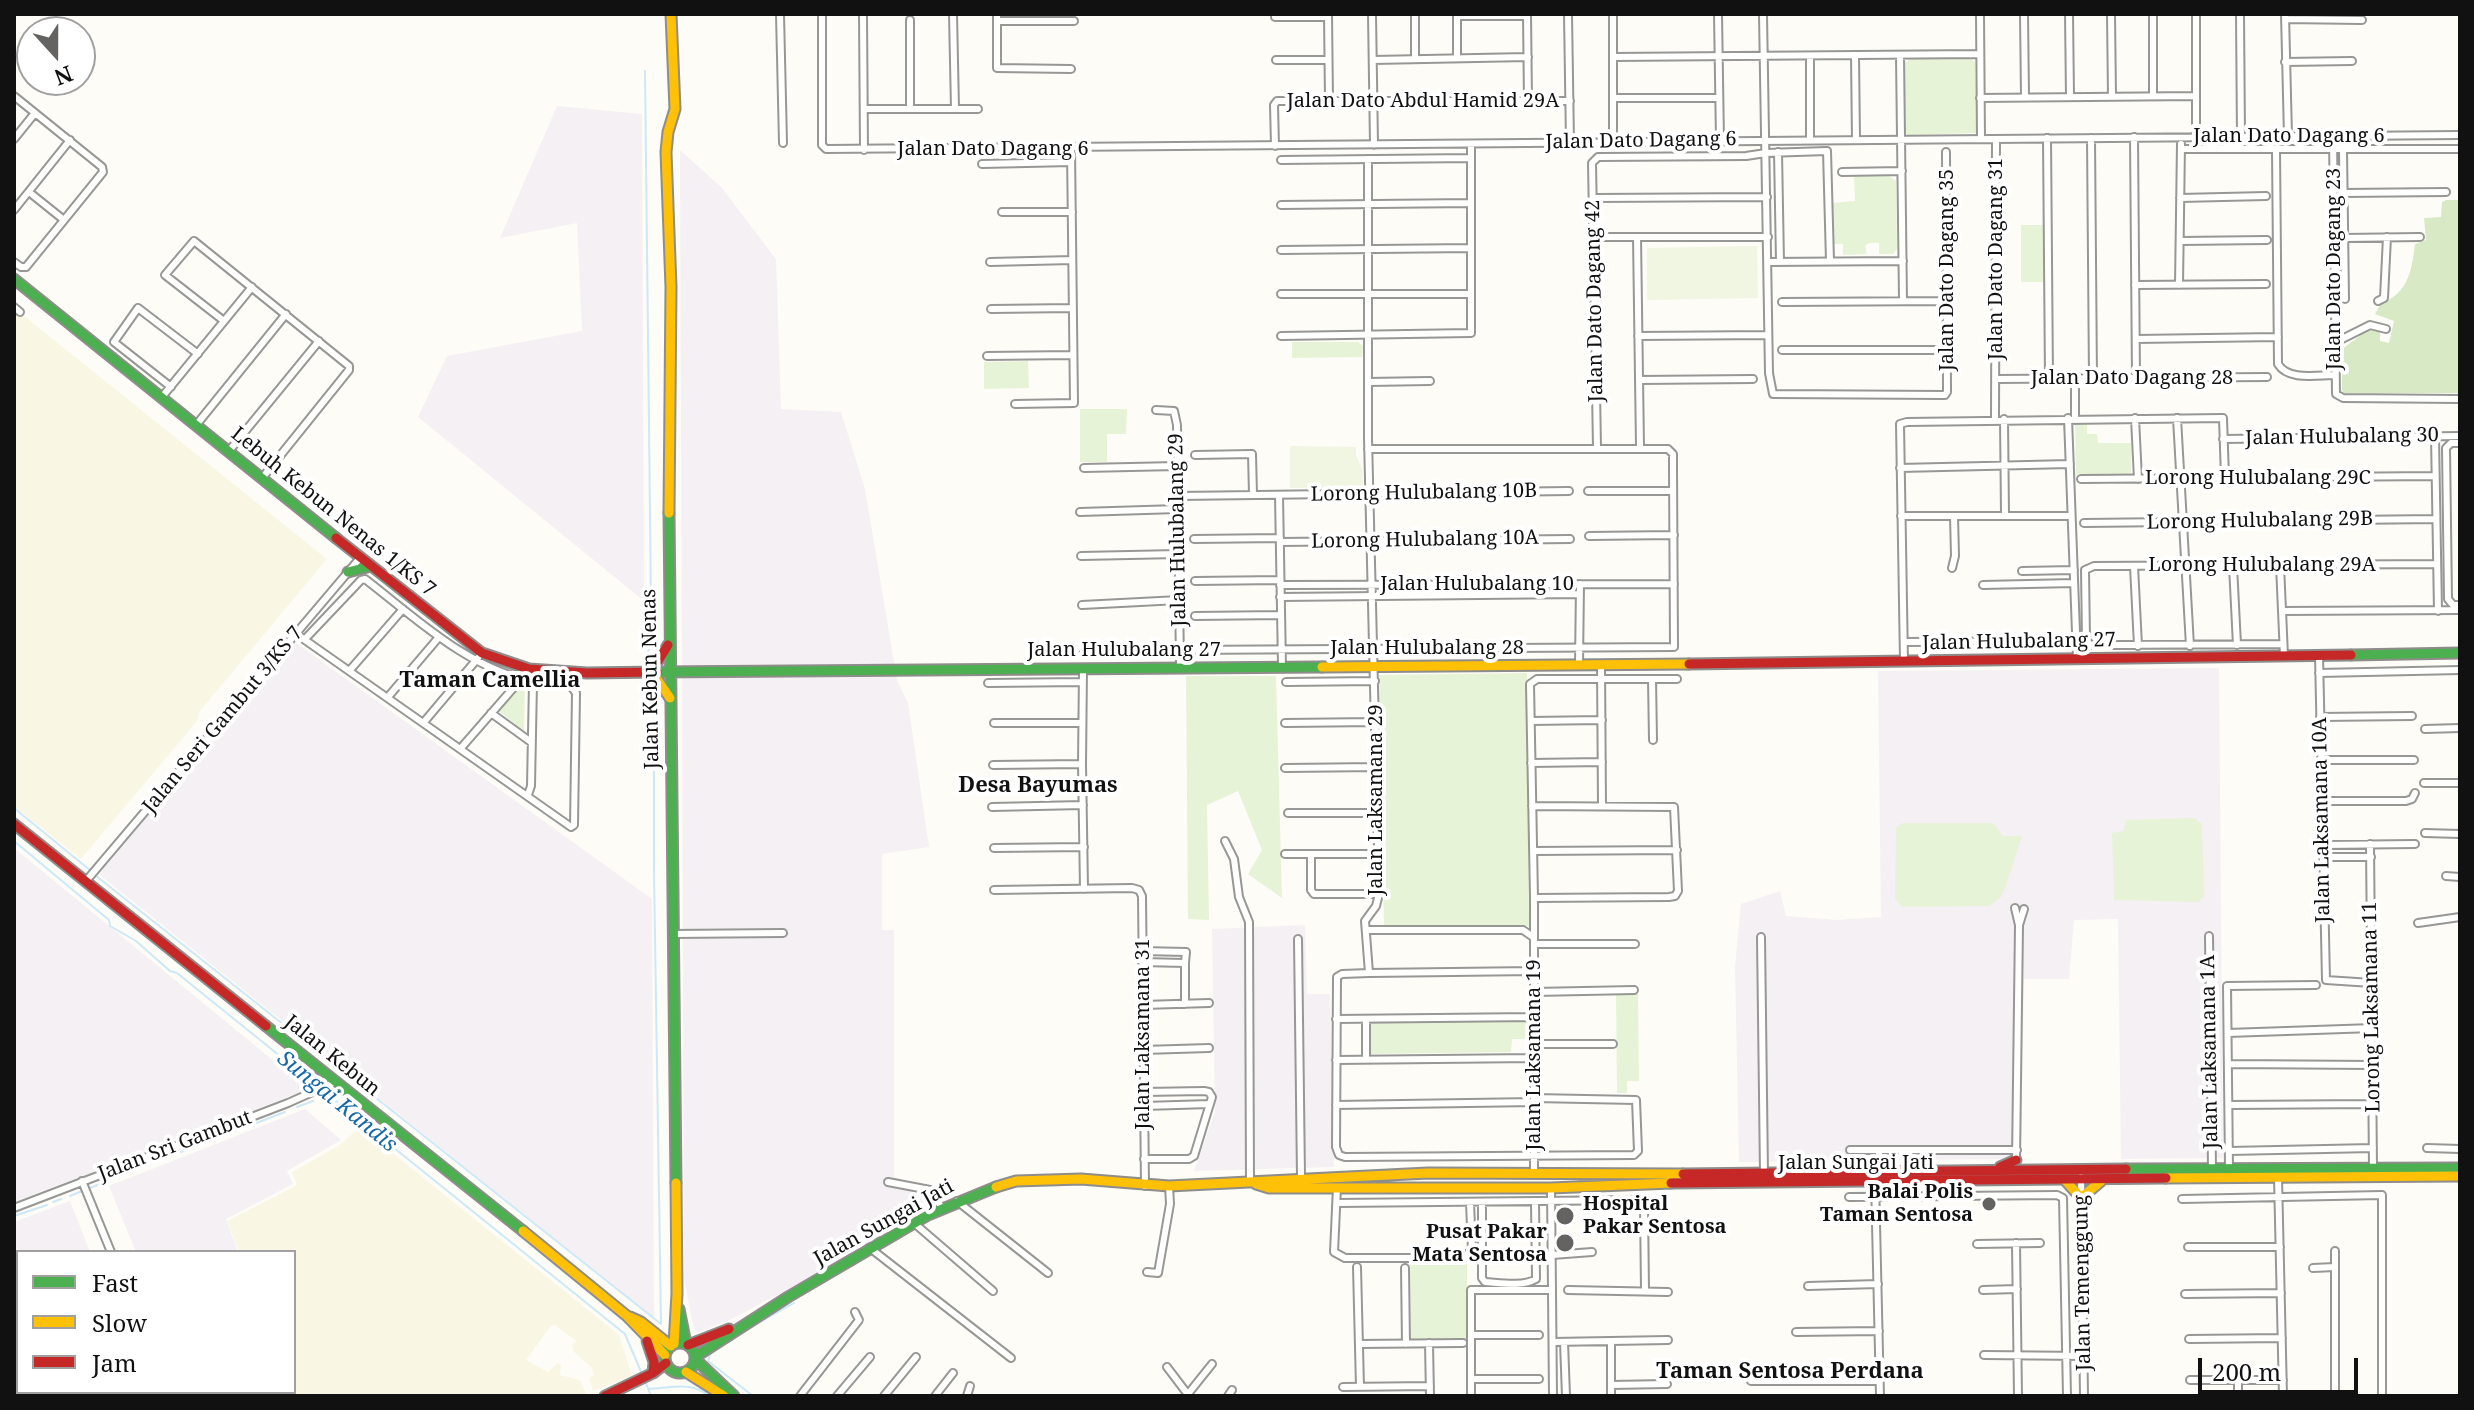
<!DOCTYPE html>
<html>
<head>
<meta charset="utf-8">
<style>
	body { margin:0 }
	#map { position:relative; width:2474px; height:1410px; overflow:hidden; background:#fdfcf7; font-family:"Noto Serif",serif }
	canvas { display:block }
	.frame { position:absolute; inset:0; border:16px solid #111; pointer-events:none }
	.legend { position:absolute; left:16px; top:1250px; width:280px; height:144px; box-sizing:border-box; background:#fff; border:2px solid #a0a0a0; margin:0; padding:10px 14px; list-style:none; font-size:24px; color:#111 }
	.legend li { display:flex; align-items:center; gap:16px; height:40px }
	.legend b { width:40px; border:2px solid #a0a0a0 }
	.north { position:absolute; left:16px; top:16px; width:80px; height:80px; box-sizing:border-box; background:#fff; border:2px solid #a0a0a0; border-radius:50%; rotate:159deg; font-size:22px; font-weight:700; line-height:32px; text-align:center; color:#111 }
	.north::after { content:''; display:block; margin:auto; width:28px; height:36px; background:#646362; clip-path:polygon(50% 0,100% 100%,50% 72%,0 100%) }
	.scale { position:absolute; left:2198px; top:1358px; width:160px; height:36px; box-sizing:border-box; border:4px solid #111; border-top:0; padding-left:10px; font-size:24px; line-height:28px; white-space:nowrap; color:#111; -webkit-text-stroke:6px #fff; paint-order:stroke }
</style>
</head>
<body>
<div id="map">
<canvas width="2474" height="1410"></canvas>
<div class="frame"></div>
<ul class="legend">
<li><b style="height:10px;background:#4caf50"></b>Fast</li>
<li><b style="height:10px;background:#ffc107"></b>Slow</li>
<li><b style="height:10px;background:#c62828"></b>Jam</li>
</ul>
<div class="north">N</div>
<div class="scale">200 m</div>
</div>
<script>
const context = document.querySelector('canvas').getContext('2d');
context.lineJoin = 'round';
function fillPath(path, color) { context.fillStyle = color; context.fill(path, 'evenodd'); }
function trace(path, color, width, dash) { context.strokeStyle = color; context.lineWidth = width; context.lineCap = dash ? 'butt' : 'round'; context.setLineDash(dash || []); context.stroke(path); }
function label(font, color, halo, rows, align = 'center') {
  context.font = font + ' "Noto Serif",serif'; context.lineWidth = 8; context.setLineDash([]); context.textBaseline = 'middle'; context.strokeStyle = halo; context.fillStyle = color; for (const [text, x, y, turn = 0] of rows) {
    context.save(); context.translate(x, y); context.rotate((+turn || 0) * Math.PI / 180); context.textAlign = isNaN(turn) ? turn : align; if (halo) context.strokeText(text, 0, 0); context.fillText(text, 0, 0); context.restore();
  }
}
fillPath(new Path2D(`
	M557,106L642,114L644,601L418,417L447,356L582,331L577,223L500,238Z
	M680,150L722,188L776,259L781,409L841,412L865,489L897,680L908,703L929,847L882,854V930H894V1177L935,1189L942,1198L818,1273L734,1318L697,1333L693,1325L684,1279Z
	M285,635L652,899L654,1318L91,868Z
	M2219,668L2223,1158L2121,1159L2118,919L2074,920L2069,979H2024L2021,1147L2005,1159L1739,1162L1735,967L1741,904L1780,891L1786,916L1836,920L1881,917L1878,671Z
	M14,848L308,1089L14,1202Z
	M1305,925L1307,994H1330L1334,1167L1194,1171L1215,1112L1212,929Z
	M305,1109L341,1140L287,1171L293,1184L226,1219L238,1252H136L109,1186Z
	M70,1201L90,1252H18V1301L14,1291V1222Z
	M54,1392H292L293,1396H55Z`), '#f5f0f3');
fillPath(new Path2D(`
	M14,308L327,559L199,712L197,721L81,859L14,806Z
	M360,1127L619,1335L632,1376L593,1391L589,1378L594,1375L591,1367L573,1351L572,1345L576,1341L555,1325L551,1326L526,1360L548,1372L558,1363L561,1365L560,1375L580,1380L587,1396H296L294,1252H239L227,1221L297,1185L292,1172L340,1145Z`), '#f9f7e4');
fillPath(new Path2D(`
	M1911,58L1971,59L1975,62L1977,133L1909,135L1904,132L1905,63Z
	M1888,175L1896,181L1897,249L1893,254H1879V243H1869L1865,246L1867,254L1843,255V244H1834L1833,203L1855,201L1854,176Z
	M2021,225H2044V282H2021Z
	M1292,342H1358L1363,346L1362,357L1292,358Z
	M1028,361L1029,388L984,389V362Z
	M1080,409H1127L1126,434H1107V462H1080Z
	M2075,423H2087V434H2097L2098,443H2131V474L2076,475Z
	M1527,673L1529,926H1384L1379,675Z
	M1186,676H1276L1282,898L1248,874L1262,850L1238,791L1207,805L1209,920L1188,919Z
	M521,683L525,685L524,731L499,711Z
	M2195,818L2202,824L2204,897L2198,902L2114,900L2112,833L2123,831L2126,820Z
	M1903,823H1993L2003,836H2022L2004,891L2001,897L1989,906L1902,907L1895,898L1896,828Z
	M1616,994H1638L1639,1081H1627V1093H1617Z
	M1528,1021L1529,1039H1512L1511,1052L1369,1054V1023Z
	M1410,1262H1467V1339L1411,1340Z`), '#e7f3d7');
fillPath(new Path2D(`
	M2446,200H2460V393H2344L2342,390V349L2368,330L2380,332V341L2389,343L2394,321L2375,314L2381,303C2408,294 2412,270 2415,244L2426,240L2424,218L2441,217L2442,202Z`), '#d8eac5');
fillPath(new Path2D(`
	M1757,246L1758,298L1647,300V248Z
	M1290,446L1356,447V455L1362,469L1363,487L1290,488Z`), '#f0f6e1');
trace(new Path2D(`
	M645,71L651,602V646L648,651
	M649,685L654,695V872L661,1323
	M14,808L91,871
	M14,841L109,920L110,926L136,941L170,971L177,973L625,1334L642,1374
	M95,875L661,1324
	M297,1107L313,1101
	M160,1160L285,1112
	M123,1174L150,1164
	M70,1196L117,1177
	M53,1202L61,1199
	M14,1216L47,1205
	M737,1335L794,1303
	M711,1352L708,1361L753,1396
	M646,1383L651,1396
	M648,1389C671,1388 691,1381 709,1396`), '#cde8f7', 2);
const street = new Path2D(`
	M780,14L783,143
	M822,14V145L826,149L2460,135
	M863,14L864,150
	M953,14L955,109
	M997,14V68L1071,69
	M1328,14L1329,101
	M1372,14L1374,145
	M1415,14V59
	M1457,14V58
	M1527,14L1528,100
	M1568,14L1570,142
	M1613,14V141
	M1718,14L1720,141
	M1763,14L1769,373L1773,394L1945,395L1947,392L1946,152
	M1980,14L1981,139
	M2024,14L2025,97
	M2069,14L2070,97
	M2111,14L2112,97
	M2153,14V96
	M2196,14V137
	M2240,14L2241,137
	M2285,14L2288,136
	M1457,16H1527
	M1275,17H1328
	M2285,19L2362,20
	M910,20V109
	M997,21H1074
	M1855,55L1856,140
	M1900,55L1903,301
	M1810,56V140
	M1613,57L1980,54
	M1276,60H1328
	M1373,60L1528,57
	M2285,62L2352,61
	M14,96L102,167L103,172L26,267H21L14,262
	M1613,98H1719
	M1980,98L2196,96
	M865,109H978
	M2333,136L2336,394L2343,398L2460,399
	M2134,137L2136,378
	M2047,138L2049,379
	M2091,138L2093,379
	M14,139L35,113
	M1275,146L1274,105L1277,101H1570
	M2181,149H2460
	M2276,150L2278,364C2288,381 2317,375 2335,375
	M2343,150L2345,299
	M1778,152L1780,262
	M1368,159V438L1379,894L1376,906L1365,921L1369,973
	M1281,160L1471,158
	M982,164L1071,162
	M1842,172L1902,171
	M29,192L64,220
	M2344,193L2446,192
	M1594,198L1767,197
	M2180,198L2266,196
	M1281,205L1471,203
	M14,210L70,140
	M1002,212H1072
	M1595,237H1768
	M1637,237L1640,447
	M2344,238L2420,237
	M2180,241L2267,240
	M1281,250L1471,248
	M990,262L1072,260
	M1768,262L1903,261
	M2135,285L2266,284
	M2179,285L2181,144
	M1281,294H1471
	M2378,301L2384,298L2387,237
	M1782,302L1948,301
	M14,307L20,312
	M991,309L1073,308
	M224,321L165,275L194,241L349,366V370L263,477
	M1281,336L1471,333V144
	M1638,336L1768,335
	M2136,339L2278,337
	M2334,343L2370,325L2386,329
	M1782,350H1948
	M987,356L1073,355
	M1997,379L2267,377
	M2075,379V418
	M1639,380L1753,379
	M1368,382L1430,381
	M171,387L114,342L138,308L198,354
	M162,397L252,287
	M1015,404L1074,403L1071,149
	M1156,410L1174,411L1177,425L1180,668
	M2068,418L2077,659
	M2135,418L2138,479
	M2177,418L2190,646
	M2004,419L2005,515
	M1995,420L1996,139
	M197,424L286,314
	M2435,436L2438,611
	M2223,439L2460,436
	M2460,443H2451L2446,448L2448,599L2453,605H2460
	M1597,447L1592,163L1598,157L1746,156L1766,153L1827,151L1830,261
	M229,451L319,341
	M1195,455L1252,454L1253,495
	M1084,468L1177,466
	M1900,468L2070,464
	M2081,479L2435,476
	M1588,491H1673
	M1279,495L1282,667
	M1178,496L1569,491
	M1080,512L1178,509
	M1901,516H2071
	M2084,523L2436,519
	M1589,536L1674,535
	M1194,539L1280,538
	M1280,542L1570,539
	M1081,556L1178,554
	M2280,565L2284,656
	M2134,566L2138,646
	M2233,566L2237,645
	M1952,568L1955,556L1954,516
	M2022,571L2074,570
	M1195,581L1280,580
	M1280,585L1674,584
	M1983,585L2074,583
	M1280,597L1579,594
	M1082,605L1179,600
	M2282,611L2460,610
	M1195,616L1281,615
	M295,633L571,827L574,825L576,693L571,686C559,685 546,685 534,682C467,668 417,619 365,579L361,580L305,639
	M1904,642L2076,641
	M2283,644L2090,645L2086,639L2085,570L2094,566L2437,564
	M1179,650L1674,647L1673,468V454L1668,449H1368
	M1083,654L1179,652
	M2319,655L2326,980L2372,983
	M1904,662L1900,424L1907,422L2223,418L2225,478
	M1579,665L1580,584
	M1601,665L1602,806
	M1083,669L1082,764L1084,889
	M350,670L403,609
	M2319,673L2460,670
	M1652,679L1653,740
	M1286,682L1375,681
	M988,683L1082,682
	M388,697L439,637
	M491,713L531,742
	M2320,717L2412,716
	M1531,721L1602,720
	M424,722L478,658
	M994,723H1082
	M1285,723L1376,722
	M2425,729L2460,728
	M461,748L522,678
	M2321,760H2414
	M1531,763L1602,762
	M993,765L1082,764
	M1285,768L1377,767
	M2424,783H2460
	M528,795L531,786L533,682
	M2322,801H2406L2412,799L2415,793
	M1532,806L1674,807L1678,891L1675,896L1669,897L1534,898
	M992,807L1083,805
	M1288,813H1377
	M2425,833L2460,834
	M1225,841L1234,859L1239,897L1249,922L1250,1183
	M2370,844L2373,1169
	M2323,845L2415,844
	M994,848L1084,847
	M1533,851L1677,850
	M1285,854H1378
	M1311,854V890L1314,894H1379
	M2323,857H2371
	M2446,876L2460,877
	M86,881L360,558
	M994,890L1132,888L1139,890L1142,896L1145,1186
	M2015,908L2019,925L2016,1160
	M2418,923L2460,917
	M2019,925L2024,909
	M1367,930H1523L1533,937
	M672,934L783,933
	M2209,936L2212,1169
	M1761,937L1764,1174
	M1298,939L1301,1177
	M1534,944H1635
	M1142,962L1185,963L1186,952L1142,951
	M1534,992L1634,990
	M1185,1004V963
	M1143,1005L1209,1003
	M1336,1019L1534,1017
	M1366,1019V1059
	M2228,1033L2373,1028
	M1534,1044H1613
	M1143,1050L1209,1048
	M1336,1060L1534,1058
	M2228,1064L2373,1065
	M1144,1092L1204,1091L1209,1092L1212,1097L1194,1156L1189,1159H1144
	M1336,1105L1534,1102
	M2229,1105L2374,1104
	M1144,1106L1210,1104
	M2427,1148L2460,1149
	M1850,1150H2017
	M2229,1151L2373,1148
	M1345,1157L1634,1155L1638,1151L1636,1100L1534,1098
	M1345,1157L1339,1155L1336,1147L1337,977L1342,974L1369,973L1534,971
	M2229,1169L2227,986L2316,985
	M1534,1172V898L1530,684L1537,679H1677
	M1879,1173V1150
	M2081,1177L2084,1396
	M2278,1177L2283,1396
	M1875,1180L1880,1396
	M82,1181L111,1252
	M888,1182L930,1190L942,1208
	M1337,1187L1334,1252L1345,1258H1463L1472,1250L1470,1203
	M1551,1188L1553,1396
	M1849,1197L2057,1195L2063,1198L2067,1396
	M2182,1199L2382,1195V1396
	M957,1201L1048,1273
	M1337,1203L1639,1200L1644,1206L1645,1291
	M1482,1203V1278L1485,1282C1501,1283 1522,1287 1536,1279L1535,1202
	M14,1208L288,1103L335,1082
	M914,1223L993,1291
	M2016,1243L2018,1396
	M1977,1244L2040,1243
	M2188,1247H2280
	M870,1248L1011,1358
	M2335,1251V1396
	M1552,1255L1592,1252
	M1357,1267L1360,1387
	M1405,1268L1406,1344
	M2313,1268L2335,1267
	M1147,1272L1158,1273L1170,1204L1169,1186
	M1808,1286L1878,1284
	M1568,1290L1668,1292
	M1983,1290L2017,1289
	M2185,1294L2281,1293
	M1796,1332L1879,1331
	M1471,1335H1539
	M2189,1339L2282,1338
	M1553,1342L1668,1340
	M1564,1342L1566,1396
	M1429,1343L1430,1396
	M1359,1344L1463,1343
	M1984,1355L2084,1356
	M1167,1367L1189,1396
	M1471,1379H1539
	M2190,1380H2283
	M2238,1380V1396
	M1751,1381H1880
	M1611,1385L1667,1384
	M1343,1387L1430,1386
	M1188,1394L1212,1364
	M800,1396L859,1320L855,1312
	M837,1396L870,1357
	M884,1396L916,1357
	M935,1396L953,1373
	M967,1396L970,1386
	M1228,1396L1232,1390
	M1471,1396V1290H1552
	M1611,1396V1342`);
const fast = new Path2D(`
	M14,279L336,538
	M669,513L676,1183
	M348,572L371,566
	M2351,655L2460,653
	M657,672L1322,667
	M266,1026L523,1231
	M2126,1169L2460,1168
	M679,1309L686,1344
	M665 1358a15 15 0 1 1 30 0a15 15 0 1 1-30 0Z
	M695,1357L788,1297L928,1215L996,1187
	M695,1359L734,1396`);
const slow = new Path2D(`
	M669,513L671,287L666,152L668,132L675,109L671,14
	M1322,667L1689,664
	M645,672L656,678L670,698
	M2166,1178L2460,1176
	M2065,1180L2081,1198L2101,1181
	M1256,1184L1269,1188H1551L1671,1183
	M996,1187L1016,1181L1081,1179L1169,1186L1428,1173L1683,1174
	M523,1231L627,1316L665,1355
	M630,1317L641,1322L671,1346
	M674,1344L677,1294L676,1183
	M686,1372L724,1396`);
const jam = new Path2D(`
	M336,538L482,653L529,669L587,673L657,672
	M1689,664L2351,655
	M644,672L658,661L668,645
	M14,824L266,1026
	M2000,1167L2016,1160
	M1683,1174L2126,1169
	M1671,1183L2166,1178
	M647,1341L654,1362L653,1373
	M688,1345L729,1329
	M605,1396L653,1373L666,1363`);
trace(street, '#979795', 10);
trace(fast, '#8e8d8b', 13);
trace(slow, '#8e8d8b', 13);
trace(jam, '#8e8d8b', 13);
trace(street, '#fffffe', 6);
trace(fast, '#4caf50', 9);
trace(slow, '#ffc107', 9);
trace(jam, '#c62828', 9);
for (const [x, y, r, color] of [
	[1989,1204,8,"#646362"],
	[1565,1216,10,"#646362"],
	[1565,1243,10,"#646362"]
]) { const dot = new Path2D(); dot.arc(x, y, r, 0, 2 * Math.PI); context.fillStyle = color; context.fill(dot); trace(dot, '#fff', 3); }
label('20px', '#111', '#fff', [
	["Jalan Dato Abdul Hamid 29A",1423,101],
	["Jalan Dato Dagang 6",2289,136],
	["Jalan Dato Dagang 6",1641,141,-1],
	["Jalan Dato Dagang 6",993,149],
	["Jalan Dato Dagang 31",1996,259,-90],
	["Jalan Dato Dagang 23",2334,269,-90],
	["Jalan Dato Dagang 35",1947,270,-90],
	["Jalan Dato Dagang 42",1595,301,-91],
	["Jalan Dato Dagang 28",2132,378],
	["Jalan Hulubalang 30",2342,437,-1],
	["Lorong Hulubalang 29C",2258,478],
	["Lorong Hulubalang 10B",1424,493,-1],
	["Lebuh Kebun Nenas 1/KS 7",333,512,39],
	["Lorong Hulubalang 29B",2260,521,-1],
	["Jalan Hulubalang 29",1178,530,-91],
	["Lorong Hulubalang 10A",1425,540,-1],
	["Lorong Hulubalang 29A",2262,565],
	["Jalan Hulubalang 10",1477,584],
	["Jalan Hulubalang 27",2019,642,-1],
	["Jalan Hulubalang 28",1427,648],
	["Jalan Hulubalang 27",1124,650],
	["Jalan Kebun Nenas",651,679,-91],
	["Jalan Seri Gambut 3/KS 7",223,720,-50],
	["Jalan Laksamana 29",1376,800,-90],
	["Jalan Laksamana 10A",2322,820,-91],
	["Lorong Laksamana 11",2372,1007,-91],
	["Jalan Laksamana 31",1143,1034,-90],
	["Jalan Laksamana 1A",2210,1052,-91],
	["Jalan Laksamana 19",1534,1055,-90],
	["Jalan Kebun",332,1056,39],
	["Jalan Sri Gambut",175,1146,-21],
	["Jalan Sungai Jati",1856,1163],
	["Jalan Sungai Jati",884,1223,-29],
	["Jalan Temenggung",2083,1283,-91]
]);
label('bold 20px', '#111', '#fff', [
	["Balai Polis",1973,1192],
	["Taman Sentosa",1973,1215],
	["Hospital",1583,1204,"left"],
	["Pakar Sentosa",1583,1227,"left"],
	["Pusat Pakar",1547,1232],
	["Mata Sentosa",1547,1255]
], 'right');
label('bold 22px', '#111', '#fff', [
	["Taman Camellia",490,681],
	["Desa Bayumas",1038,786],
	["Taman Sentosa Perdana",1790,1372]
]);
label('italic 22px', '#1768a6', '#fff', [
	["Sungai Kandis",337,1102,39]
]);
</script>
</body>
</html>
